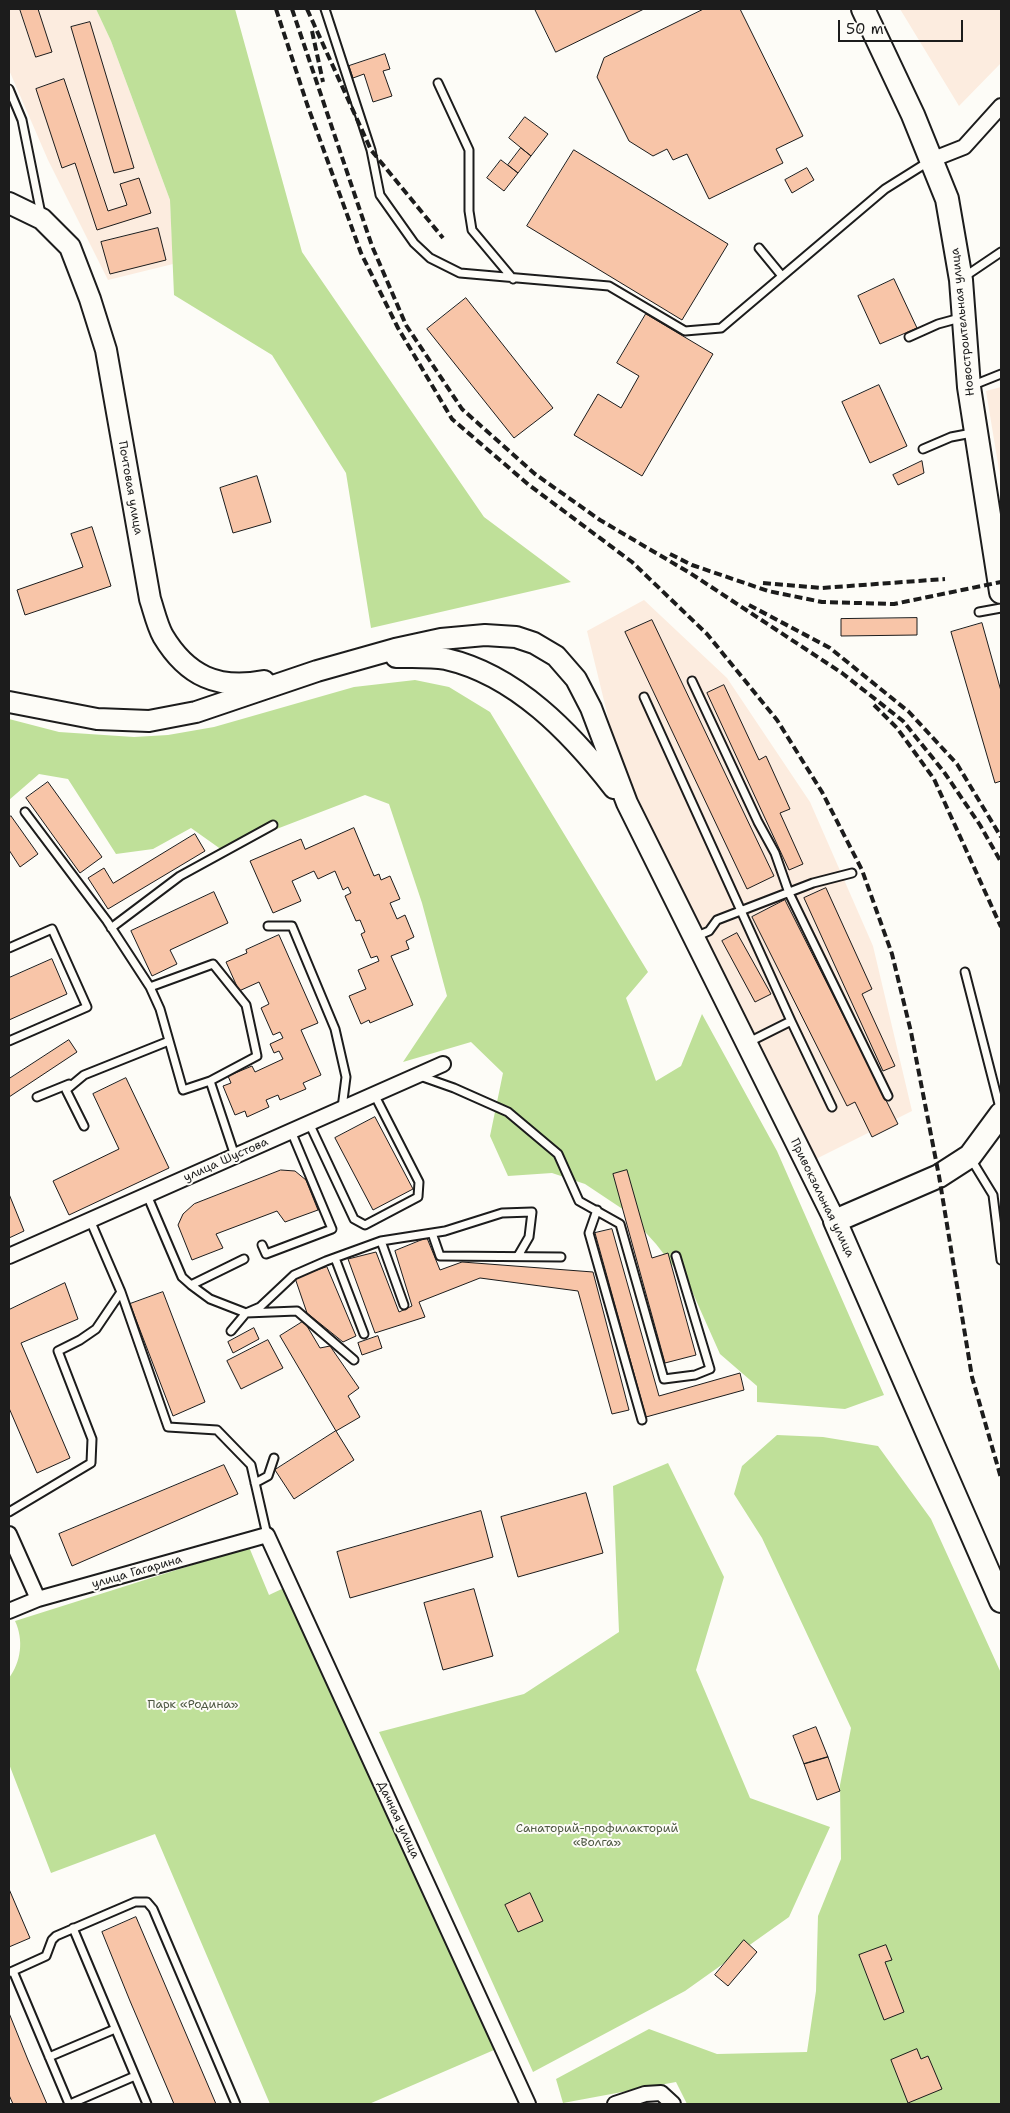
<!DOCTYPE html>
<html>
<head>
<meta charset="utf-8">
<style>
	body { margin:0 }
	#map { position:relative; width:1010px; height:2113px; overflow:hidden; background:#fdfcf7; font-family:"Shantell Sans",sans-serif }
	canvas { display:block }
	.frame { position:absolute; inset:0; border:10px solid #1c1c1c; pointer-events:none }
	.scale { position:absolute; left:838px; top:20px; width:125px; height:22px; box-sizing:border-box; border:2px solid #1c1c1c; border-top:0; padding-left:6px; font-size:15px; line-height:18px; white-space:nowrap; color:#1c1c1c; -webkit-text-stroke:4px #fdfcf7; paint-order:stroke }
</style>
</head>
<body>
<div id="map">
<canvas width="1010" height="2113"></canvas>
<div class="frame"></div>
<div class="scale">50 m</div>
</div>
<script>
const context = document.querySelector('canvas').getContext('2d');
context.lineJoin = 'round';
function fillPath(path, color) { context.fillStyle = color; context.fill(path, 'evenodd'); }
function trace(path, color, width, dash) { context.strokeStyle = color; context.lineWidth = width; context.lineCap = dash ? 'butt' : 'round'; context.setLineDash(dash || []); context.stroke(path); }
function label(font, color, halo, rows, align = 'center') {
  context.font = font + ' "Shantell Sans",sans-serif'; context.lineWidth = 4; context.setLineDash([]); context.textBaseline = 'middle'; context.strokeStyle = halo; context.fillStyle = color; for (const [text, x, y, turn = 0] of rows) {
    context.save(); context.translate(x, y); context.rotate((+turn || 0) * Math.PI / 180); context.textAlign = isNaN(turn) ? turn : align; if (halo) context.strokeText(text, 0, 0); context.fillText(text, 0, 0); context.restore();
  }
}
fillPath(new Path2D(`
	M9,9H96L111,41L170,200L173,264L108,280L48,160L9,70Z
	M900,9H1001V63L959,106Z
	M1001,387V482L986,391Z
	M644,600L727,678L810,802L873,946L912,1111L814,1160L618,758L587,631Z`), '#fcecdf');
fillPath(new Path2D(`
	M96,9H235L302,252L484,517L571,582L371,628L346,473L272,355L174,295L170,200L111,41Z
	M415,680L449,687L490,712L648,972L626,998L656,1081L681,1066L702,1014L777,1151L884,1395L845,1409L757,1402V1386L720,1354L691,1289L656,1244L627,1212L585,1184L552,1173L508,1176L490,1136L503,1073L471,1042L403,1062L447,996L422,903L389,804L365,795L222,850L191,828L153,849L116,854L68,779L39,774L9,800V719L59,732L134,737L168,735L214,727L354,687Z
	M777,1435L823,1437L878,1446L931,1519L1001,1673V2104H687L676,2082L563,2103L556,2079L649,2029L717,2054L807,2052L816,1991L818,1916L841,1859L840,1785L851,1728L762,1538L734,1494L742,1466Z
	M668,1463L724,1577L696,1670L750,1798L830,1827L789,1917L685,1991L533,2072L379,1732L524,1694L619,1632L613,1486Z
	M249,1547L269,1595L286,1587L494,2050L369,2104H270L155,1834L51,1873L9,1764V1678C21,1662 24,1640 15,1621Z`), '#bfe099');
const building = new Path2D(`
	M20,9H38L52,52L36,57Z
	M535,9H644L556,52Z
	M704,9H740L803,136L776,149L783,163L709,199L687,154L673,160L667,149L653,156L629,141L597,77L604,58Z
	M90,22L134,168L114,173L71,27Z
	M385,54L390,69L383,71L392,96L373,102L364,74L353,78L349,66Z
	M64,79L108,211L127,205L120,184L139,178L151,213L97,230L75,163L62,168L36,89Z
	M525,117L548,134L531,156L509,138Z
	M521,148L531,156L518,173L508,165Z
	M574,150L728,244L682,320L527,226Z
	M501,160L518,173L504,191L487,178Z
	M807,168L814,180L792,193L785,180Z
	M158,228L166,260L110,274L101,242Z
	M894,279L917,328L880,344L858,296Z
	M466,298L553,408L514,438L427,329Z
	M646,314L713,354L642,476L574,435L598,394L621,408L639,376L617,363Z
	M879,385L907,446L870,463L842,402Z
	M922,461L924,473L898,485L893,475Z
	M257,476L271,522L233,533L220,488Z
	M92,527L111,586L25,615L17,590L83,567L71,534Z
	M917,618V635L841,636V619Z
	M652,620L774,876L747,889L625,632Z
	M982,623L1001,691V781L995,783L951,632Z
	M724,685L759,760L766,756L790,809L780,813L803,864L789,870L707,693Z
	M48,782L102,857L80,873L26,798Z
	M11,816L38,854L20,867L9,850V818Z
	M354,828L374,876L379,874L381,880L390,876L400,899L390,903L397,919L405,915L414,937L406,941L409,949L391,956L413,1005L370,1023L369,1020L361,1024L349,996L366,989L358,970L379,961L377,956L371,958L361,934L365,932L360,920L356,921L345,896L351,893L348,887L343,890L335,871L318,879L314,871L292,881L301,901L273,913L250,861L301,839L305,849Z
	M195,834L205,851L108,909L88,878L104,868L113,883Z
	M826,888L872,989L862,994L895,1066L883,1071L804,898Z
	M214,892L228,923L170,950L177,964L152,976L131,931Z
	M785,900L898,1124L872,1137L855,1102L847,1106L752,917Z
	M737,933L771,994L755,1002L722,941Z
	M279,935L318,1023L301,1030L321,1075L303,1083L306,1089L280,1100L278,1095L266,1100L269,1107L247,1117L245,1111L235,1115L223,1086L231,1083L228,1076L252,1066L255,1072L283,1059L279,1051L274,1053L270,1044L283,1038L280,1032L273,1035L261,1008L269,1004L259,982L239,991L226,962L247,953L246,950Z
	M52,959L67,994L9,1020V978Z
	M69,1040L77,1052L9,1097V1079Z
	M126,1078L169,1168L69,1215L53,1181L119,1149L93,1094Z
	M375,1117L413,1189L373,1210L335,1138Z
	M281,1170L295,1171L306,1180L318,1210L285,1222L277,1211L216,1234L223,1248L192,1260L178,1225L183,1214L194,1204Z
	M627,1170L652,1258L668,1253L696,1355L665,1363L613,1174Z
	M9,1194L24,1231L9,1238Z
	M612,1229L659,1396L740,1373L744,1390L646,1417L595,1233Z
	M427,1238L440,1270L462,1262L593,1272L629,1410L612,1414L578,1291L480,1278L419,1302L425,1317L375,1333L348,1259L376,1252L399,1312L412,1306L395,1251Z
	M327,1267L356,1336L343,1342L307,1313L295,1278Z
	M65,1283L78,1319L21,1343L70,1458L37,1473L9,1408V1310Z
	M163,1292L205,1402L173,1416L130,1304Z
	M304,1321L320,1348L330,1346L359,1388L348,1396L360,1417L336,1431L280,1336Z
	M254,1328L259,1339L233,1353L228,1342Z
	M378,1336L382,1348L362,1355L358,1343Z
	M268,1340L283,1368L241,1389L227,1361Z
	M336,1431L354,1460L294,1499L275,1470Z
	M224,1465L238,1494L72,1566L59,1534Z
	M586,1493L603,1553L518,1577L501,1517Z
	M481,1511L493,1557L350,1598L337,1552Z
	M474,1589L493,1656L443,1670L424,1603Z
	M816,1727L828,1757L804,1764L793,1736Z
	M828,1757L840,1791L817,1800L804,1764Z
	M9,1889L30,1938L9,1947Z
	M530,1893L543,1921L518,1932L505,1905Z
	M136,1917L216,2104H174L130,2001L102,1932Z
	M744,1940L757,1952L728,1986L715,1975Z
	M886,1945L892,1960L885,1962L904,2012L884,2020L859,1955Z
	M9,2013L28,2060L47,2104H13L9,2095Z
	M917,2049L921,2059L928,2056L942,2089L908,2103L891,2060Z`);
fillPath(building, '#f8c5a8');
trace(building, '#1c1c1c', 1);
const lane = new Path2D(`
	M325,9L371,150L380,195L414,243L430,258L460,273L609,286L685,331L721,328L885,189L928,162
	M438,83L469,150V211L472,230L513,279
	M9,89L22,120L41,214
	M759,248L782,276
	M964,277L1001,252
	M909,337L938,324L960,318
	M971,386L1001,374
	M923,449L951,437L972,433
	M979,612L1001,608
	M692,681L758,822L775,853L789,893L888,1096
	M644,697L791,1021L749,1042
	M25,812L107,921L150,987
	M268,926H292L335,1029L346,1077L342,1108
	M111,928L180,876L273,825
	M695,937L709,931L717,920L813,883L852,873
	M9,948L52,929L87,1007L9,1041
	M965,972L1001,1112
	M791,1021L832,1107
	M420,1076L454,1088L508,1112L558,1154L579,1201L620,1224L664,1379L695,1375L710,1369L676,1256
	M210,1081L183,1090L160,1009L150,987L213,964L246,1005L257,1056L210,1081L235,1156
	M37,1097L69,1084
	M309,1123L354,1219L365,1225L418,1197L419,1182L374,1094
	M84,1126L66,1090L84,1075L169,1041
	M971,1159L993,1195L1001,1260
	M147,1195L182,1277L191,1285L244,1259
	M597,1210L589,1233L642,1420
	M432,1233L440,1256L561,1257
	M381,1241L404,1305
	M262,1245L266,1254L332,1229L291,1131
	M335,1258L364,1334
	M191,1285L210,1299L246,1313L297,1311L354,1360
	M121,1292L168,1427L217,1430L251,1465L267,1535
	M231,1331L246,1313L260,1307L294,1275L326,1261L381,1241L445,1231L502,1213L532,1212L529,1237L518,1256
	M255,1483L268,1476L274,1458
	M9,1512L91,1463L92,1439L58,1351L80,1340L96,1329L121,1292L90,1220
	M73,1928L147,2104
	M13,1971L46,1956L52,1940L56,1936L135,1902H147L153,1909L236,2104
	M11,1972L13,1971L69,2104
	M49,2057L115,2029
	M70,2104L135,2076`);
const street = new Path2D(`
	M931,160L964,147L1001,106
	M9,1256L443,1064
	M9,1534L38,1599
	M9,1611L38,1599L267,1535L528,2104
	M615,2104L645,2094L661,2093L673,2104`);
const secondary = new Path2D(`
	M9,203L42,219L70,247L90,299L106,350L150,599C154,611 157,625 163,636C187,676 218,690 264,681
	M396,657C412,657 430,656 446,659C516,675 571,733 614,788
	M9,702L97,719L149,721L196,712L317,671L395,649L441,639L485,635L516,637L534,643L556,656L576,679L591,708L627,803L835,1221`);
const primary = new Path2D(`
	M863,9L913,115L947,199L961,280L969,387L1001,592
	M1001,1114L970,1156L939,1176L835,1221L1001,1601`);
trace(lane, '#1c1c1c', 11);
trace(street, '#1c1c1c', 18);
trace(secondary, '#1c1c1c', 24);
trace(primary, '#1c1c1c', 26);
trace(lane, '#fdfcf7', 7);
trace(street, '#fdfcf7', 14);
trace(secondary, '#fdfcf7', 20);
trace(primary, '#fdfcf7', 22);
trace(new Path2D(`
	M276,9L307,104L361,253L398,328L452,419L529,485L632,562L707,634L777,720L822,792L862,870L892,954L911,1032L939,1176L972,1377L1001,1478
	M292,9L372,246L406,325L462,409L535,474L600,520L690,573L842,673L903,721L944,772L980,825L1001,862
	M307,9L371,150L443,238
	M312,31L323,82
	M670,554L692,565L768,591L822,602L894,604L1001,582
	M763,583L822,588L945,579
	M749,605L830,648L909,712L957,764L1001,837
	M874,705L897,728L934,779L1001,927`), '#1c1c1c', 4, [8, 4]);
label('12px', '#1c1c1c', '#fdfcf7', [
	["Новостроительная улица",963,322,-96],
	["Почтовая улица",130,488,80],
	["улица Шустова",226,1160,-24],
	["Привокзальная улица",822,1198,64],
	["улица Гагарина",137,1572,-16],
	["Дачная улица",398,1820,65]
]);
label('12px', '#4d5742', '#fdfcf7', [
	["Парк «Родина»",193,1705],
	["Санаторий-профилакторий",597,1829],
	["«Волга»",597,1843]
]);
</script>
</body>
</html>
